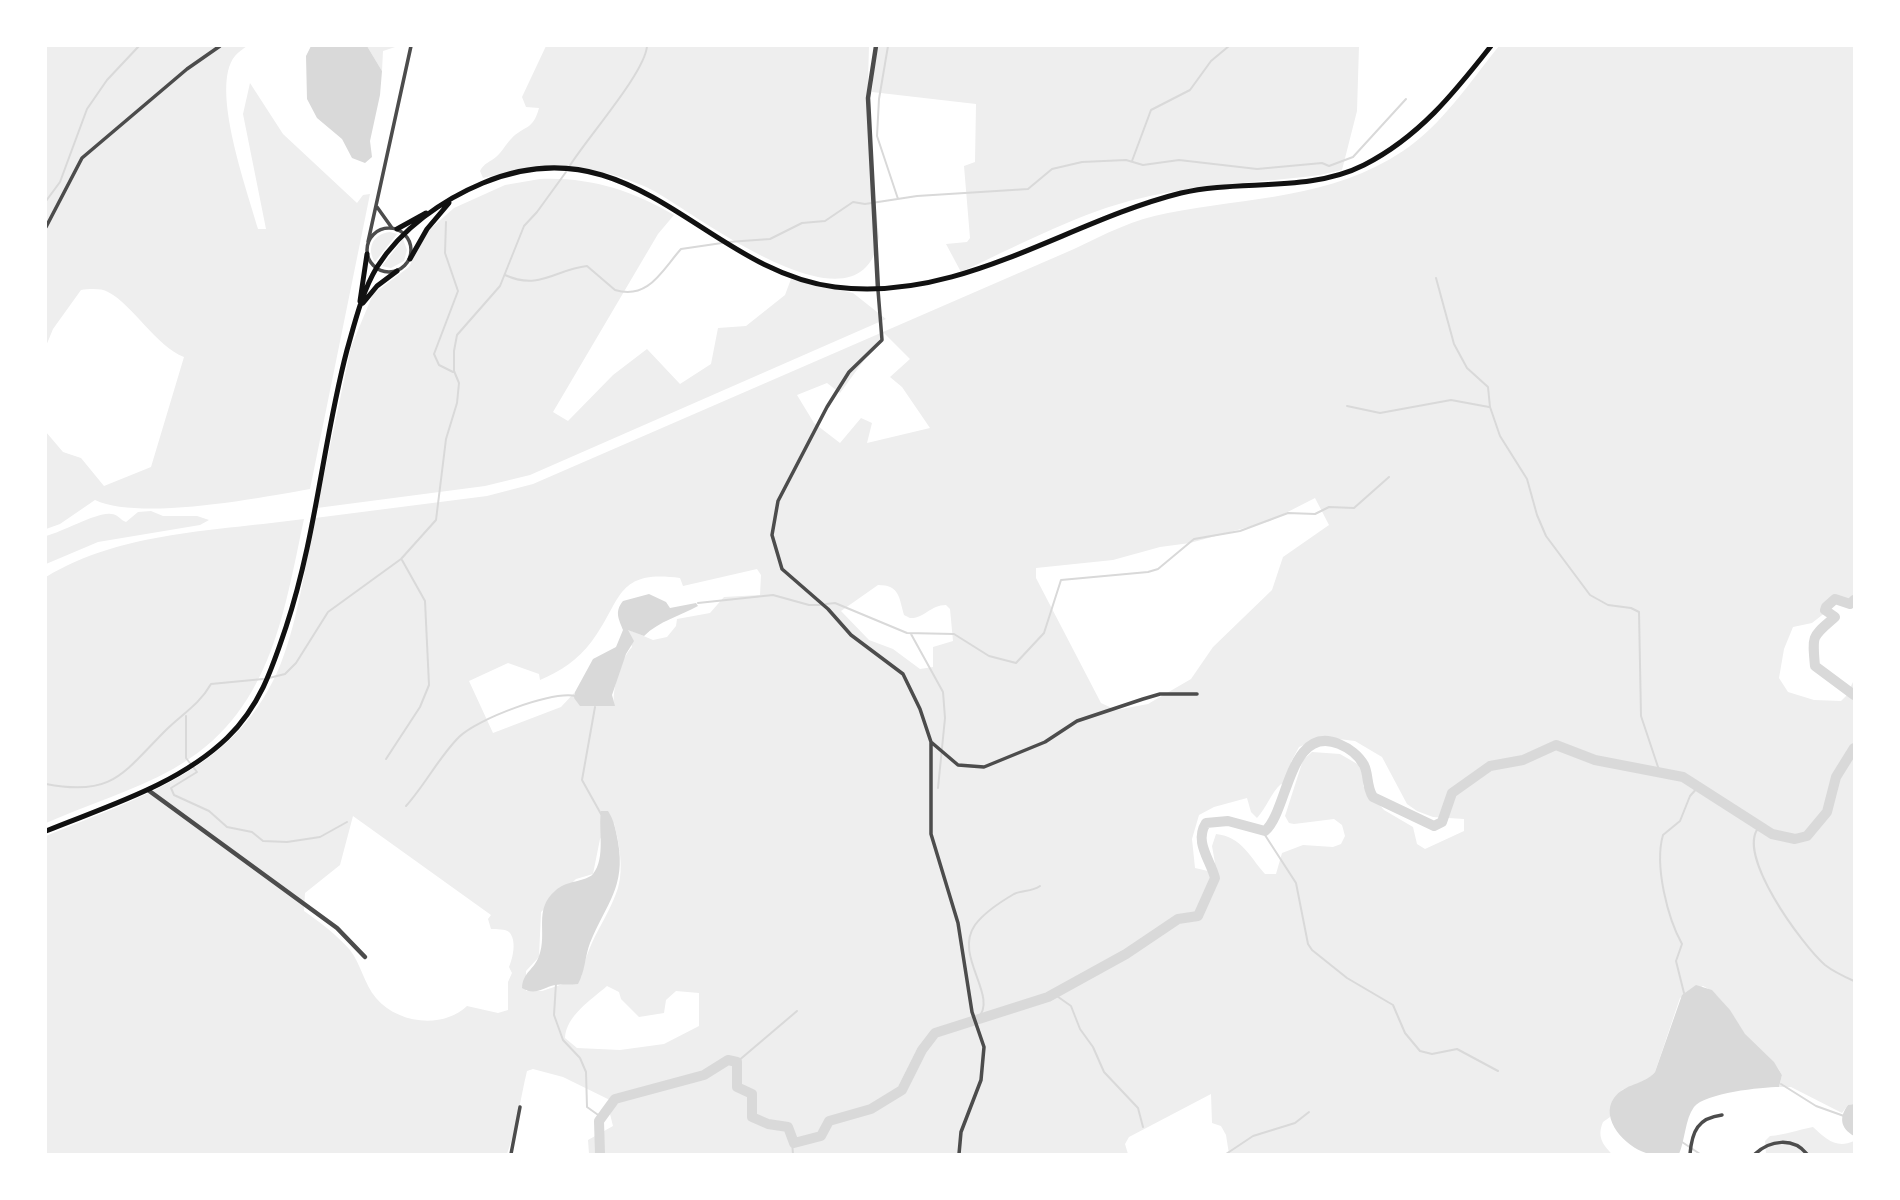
<!DOCTYPE html>
<html>
<head>
<meta charset="utf-8">
<style>
	body { margin:0 }
	#map { position:relative; width:1900px; height:1200px; overflow:hidden; background:#fff; font-family:Helvetica,sans-serif }
	canvas { display:block }
	.frame { position:absolute; inset:0; border:47px solid #fff; pointer-events:none }
</style>
</head>
<body>
<div id="map">
<canvas width="1900" height="1200"></canvas>
<div class="frame"></div>
</div>
<script>
const context = document.querySelector('canvas').getContext('2d');
context.lineJoin = 'round';
function fillPath(path, color) { context.fillStyle = color; context.fill(path, 'evenodd'); }
function trace(path, color, width, dash) { context.strokeStyle = color; context.lineWidth = width; context.lineCap = dash ? 'butt' : 'round'; context.setLineDash(dash || []); context.stroke(path); }
fillPath(new Path2D(`
	M46,46H247C243,49 238,52 235,56C209,87 248,192 258,229H266L243,114L250,83L283,134L357,203L363,195L370,194L310,489C259,498 140,521 95,500L60,524L46,529V432L63,452L81,458L104,486L151,467L184,357C157,347 131,303 108,292C101,288 89,289 81,290L53,329L46,346Z
	M367,46H398L383,51L382,71Z
	M546,46H869L867,119L879,237C863,344 696,214 654,191C643,185 631,181 620,177C575,163 529,168 483,178L480,171C484,163 490,162 496,157C502,152 506,144 511,139C524,125 533,131 539,108L526,107L522,97Z
	M876,46H1359L1357,111L1342,170L1320,175C1257,183 1190,185 1129,201C1071,217 1015,247 961,272L946,244L967,242L970,238L964,166L975,162L976,104L872,92Z
	M1499,46H1854V600L1840,601L1812,623L1793,627L1784,649L1779,678L1788,692L1814,700L1841,701L1846,696L1854,680V1104L1848,1105L1842,1113L1791,1087H1779L1782,1075C1773,1057 1757,1049 1745,1035C1731,1017 1724,996 1703,986L1680,998L1655,1072L1648,1079L1622,1090L1610,1117L1603,1122C1597,1136 1602,1144 1612,1154H1229L1226,1135L1221,1126L1212,1123L1211,1094L1129,1137L1125,1144L1128,1154H589L588,1140L613,1126L610,1114L616,1103L563,1077L533,1069L527,1071C520,1100 517,1127 507,1154H46V836C142,796 239,769 281,663C299,617 305,565 315,518L487,496L533,484L1074,249C1105,234 1134,219 1168,213C1249,197 1331,199 1403,151C1442,125 1470,82 1499,46ZM884,333L910,359L890,377L902,387L930,428L867,443L872,423L861,418L840,443L814,423L797,395L827,383L840,393ZM1315,498L1329,525L1283,557L1272,590L1213,647L1191,679L1148,704L1116,710L1101,703L1036,578V568L1113,560L1160,547L1190,543L1270,521ZM757,569L761,575L760,595L724,597L710,613L677,619L676,626L667,637L653,640L627,629L632,647C620,660 612,689 614,706H589L574,698L575,692L561,707L493,733L469,681L508,663L539,674L540,680C561,671 578,660 592,641C622,601 615,569 680,578L683,586ZM878,585C900,585 899,598 904,615L910,618C924,619 930,605 946,605L950,609L953,641L933,647V667L920,669L893,649L869,640L841,611ZM1322,737L1355,741L1382,757L1407,804L1417,811L1433,817L1464,819V831L1425,849L1417,844L1413,827L1384,810L1363,786L1366,769L1340,754L1312,752L1303,760L1285,816L1289,823L1294,824L1334,819L1342,825L1345,836L1341,844L1333,847L1303,845L1282,853L1276,874H1265C1249,856 1242,837 1216,834L1212,846L1215,863L1208,871L1195,868L1192,839L1199,815L1214,807L1247,798L1251,812L1257,818C1267,807 1271,793 1281,784L1288,788L1291,772L1297,768L1291,762L1299,747ZM353,816L491,915L488,919L491,929C496,929 506,929 509,932C517,940 513,958 509,967L512,973L508,982V1010L498,1013L467,1006C443,1029 398,1024 376,998C364,984 361,964 350,950C337,935 320,922 304,911L305,893L340,865ZM614,823C619,843 624,867 618,888C607,921 588,939 581,978L542,991H526V971L539,957L541,912L576,879L593,874L600,839ZM607,986L619,992L621,999L639,1017L664,1013L666,1000L676,991L699,993V1026L664,1044L620,1050L577,1048L565,1038C566,1016 591,1000 607,986Z
	M540,179C590,177 631,190 674,215L658,234L553,412L568,421L613,375L647,349L680,384L711,364L718,328L746,326L785,295L791,279L853,293L886,319L530,475L485,486L317,508L351,347L373,294L409,267L428,231L454,208L505,185Z
	M390,232L397,234L375,262C366,248 373,234 390,232Z
	M403,239L407,250L404,261L391,268L382,266Z
	M151,511L163,516H197L209,520L200,525L98,542L46,564V536C63,532 97,512 111,514C118,514 120,520 126,522L138,512Z
	M304,519C283,617 270,715 173,769C133,791 87,805 46,823V577C122,531 218,531 304,519Z
	M1813,1127C1826,1139 1836,1149 1854,1141V1154H1766L1765,1141L1770,1136C1785,1135 1797,1130 1813,1127Z`), '#eee');
fillPath(new Path2D(`
	M311,46H367L382,71L380,95L370,141L372,157L365,163L352,158L342,139L317,118L307,99L306,56Z
	M649,594L666,602L670,608L696,603L698,606C680,616 659,621 644,636L628,630L634,641L626,654L612,695L615,706H580L574,698L575,692L593,659L616,647L623,630C619,619 614,612 623,601Z
	M601,811H608C614,820 616,831 618,842C626,887 606,904 590,943C585,956 585,972 578,984C571,985 562,984 555,985C542,988 535,996 522,988C523,972 534,970 539,956C548,933 533,910 555,891C566,880 586,882 593,874C606,858 598,829 601,811Z
	M1696,985L1712,990L1730,1010L1745,1034L1774,1062L1782,1075L1779,1087C1762,1087 1705,1093 1694,1107C1685,1119 1685,1141 1679,1154C1669,1155 1655,1157 1646,1153C1626,1147 1599,1119 1614,1098C1625,1083 1644,1085 1655,1072L1682,995Z
	M1854,1104V1136C1840,1128 1839,1117 1848,1105Z`), '#d9d9d9');
trace(new Path2D(`
	M888,46L879,99L877,136L898,199
	M1132,161L1151,110L1190,90L1211,61L1229,46
	M569,167C586,139 645,73 647,46
	M46,201L60,182L87,109L107,80L139,46
	M446,222L445,253L458,291L434,354L439,365L453,372
	M728,242L770,239L802,223L825,221L853,202L865,204L917,196L1028,189L1052,169L1082,162L1126,160L1143,165L1179,160L1257,169L1322,163L1329,166L1353,157L1406,99
	M505,275C540,291 556,269 587,266L615,290C649,300 662,270 681,249L722,243
	M1436,278L1454,344L1467,368L1488,387L1490,407L1500,436L1527,479L1537,515L1546,536L1590,595L1608,605L1631,608L1639,612L1641,716L1659,770
	M1347,406L1380,413L1451,400L1489,407
	M698,603L773,595L809,605H820
	M826,604L835,603L907,633L954,634L989,656L1016,663L1044,633L1061,580L1148,572L1158,569L1194,539L1240,531L1288,513L1315,514L1329,507L1354,508L1389,477
	M911,634L943,692L945,718L938,788
	M269,678L285,674L296,663L328,612L401,559L436,520L446,439L457,403L459,383L454,371V351L457,335L500,286L524,226L537,212L566,172
	M595,707L582,780L601,814
	M186,716V758L197,772L171,788L174,795L209,811L227,827L252,832L263,841L287,842L320,837L347,822
	M386,759L420,707L429,685L425,601L402,560
	M46,784C113,797 123,773 166,730C182,714 199,705 211,684L263,679
	M406,806C425,785 439,757 459,737C477,719 551,691 576,696
	M1760,826C1733,852 1803,946 1825,965C1834,972 1845,977 1854,981
	M1263,832L1296,883L1308,944L1312,950L1347,978L1393,1005L1405,1033L1420,1051L1432,1054L1457,1049L1498,1071
	M556,983L554,1015L563,1040L580,1058L586,1072L587,1107L601,1117
	M1684,993L1676,961L1682,944C1668,919 1654,866 1663,835L1680,821L1690,796L1699,786
	M1054,994L1071,1006L1080,1029L1093,1047L1104,1072L1138,1108L1143,1127
	M978,1018C999,996 953,956 975,925C983,914 1002,901 1014,894C1022,890 1032,892 1040,886
	M737,1062L797,1011
	M1781,1084L1816,1106L1844,1116
	M792,1142L793,1154
	M1682,1142L1700,1154
	M1226,1154L1253,1136L1295,1123L1309,1112`), '#d9d9d9', 2);
trace(new Path2D(`
	M1854,600L1850,604L1835,599L1826,607L1825,610L1835,617C1812,637 1812,634 1815,666L1854,695
	M600,1154L599,1121L615,1099L704,1075L728,1060L737,1062V1087L752,1094V1117L768,1124L788,1127L794,1143L821,1136L829,1121L871,1109L902,1090L922,1050L935,1033L1048,997L1126,954L1178,919L1198,916L1215,878C1210,859 1194,842 1206,823L1228,821L1265,831C1288,812 1289,723 1339,744C1349,748 1359,756 1364,765C1369,775 1366,786 1373,797L1434,826L1442,822L1452,793L1490,766L1523,760L1556,745L1595,760L1683,777L1772,834L1795,839L1807,836L1827,812L1836,777L1854,748`), '#d9d9d9', 10);
trace(new Path2D(`
	M377,207L392,228
	M46,227L82,158L187,69L220,46
	M367 250a22 22 0 1 1 44 0a22 22 0 1 1-44 0Z
	M368,242L411,46
	M878,290L882,340L849,372L827,407L778,501L772,535L782,569L828,609L851,635L903,674L920,709L931,742V834L958,923L972,1012L984,1047L981,1080L961,1132L959,1154
	M931,742L958,765L984,767L1045,742L1077,721L1143,699L1160,694H1197
	M511,1154L520,1107
	M1690,1154C1692,1131 1698,1118 1722,1115
	M1755,1154C1770,1140 1793,1137 1807,1154`), '#4c4c4c', 3.5);
trace(new Path2D(`
	M876,46L868,98L878,289
	M148,790L337,928L365,957`), '#4c4c4c', 4.5);
trace(new Path2D(`
	M397,229L426,213
	M410,259L427,229L449,203
	M360,301L367,254
	M363,303L377,286L397,271
	M46,831C107,806 178,785 227,738C260,706 272,669 286,627C316,537 323,441 347,350C355,322 362,292 377,267C401,229 442,200 483,183C633,120 706,271 835,287C960,303 1065,222 1181,193C1239,179 1309,193 1364,165C1419,137 1454,93 1491,46`), '#111', 5);
</script>
</body>
</html>
